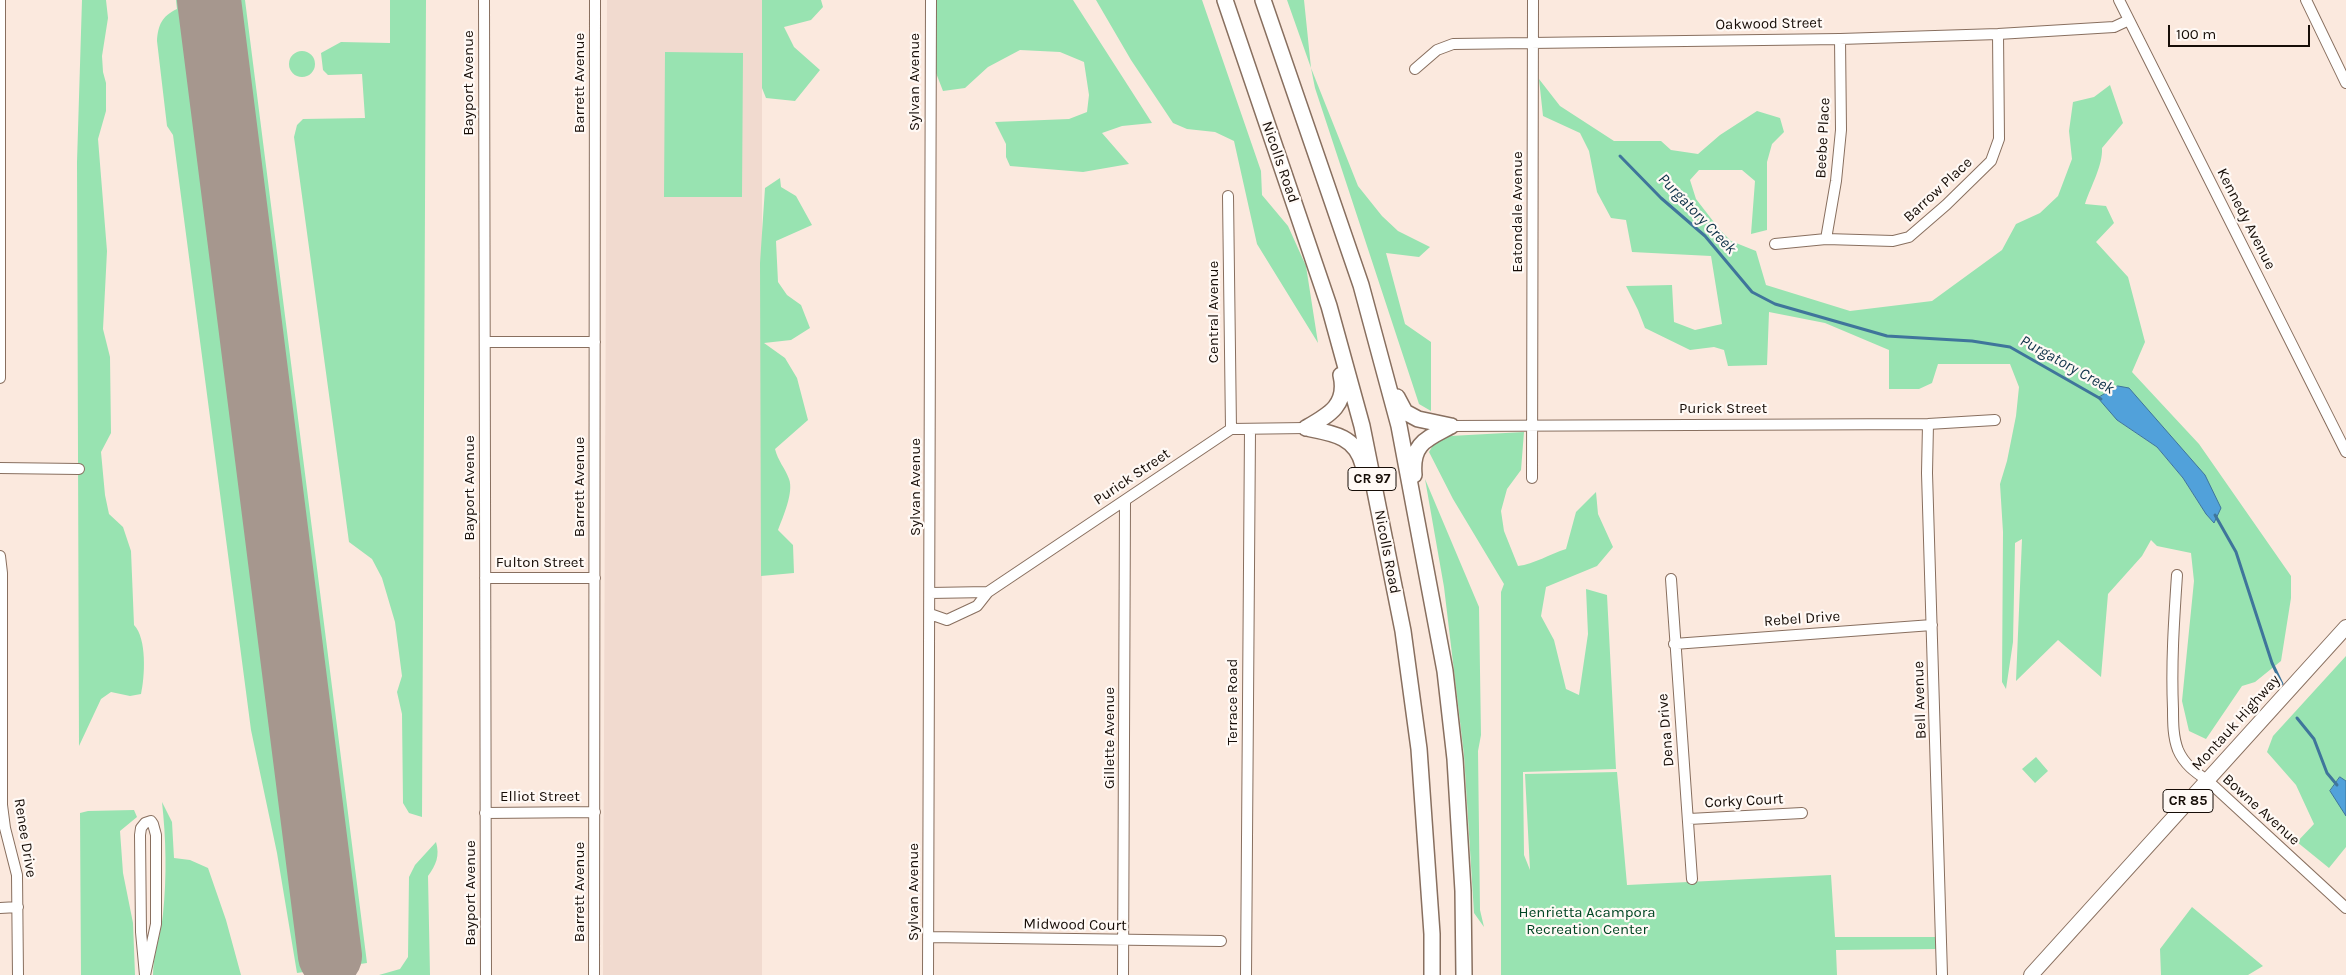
<!DOCTYPE html>
<html>
<head>
<meta charset="utf-8">
<style>
	body { margin:0 }
	#map { position:relative; width:2346px; height:975px; overflow:hidden; background:#fbe9de; font-family:Karla,sans-serif }
	canvas { display:block }
	.scale { position:absolute; left:2168px; top:25px; width:142px; height:22px; box-sizing:border-box; border:2px solid #160d07; border-top:0; padding-left:6px; font-size:15px; line-height:18px; white-space:nowrap; color:#160d07; -webkit-text-stroke:4px #fff9f5; paint-order:stroke }
</style>
</head>
<body>
<div id="map">
<canvas width="2346" height="975"></canvas>
<div class="scale">100 m</div>
</div>
<script>
const context = document.querySelector('canvas').getContext('2d');
context.lineJoin = 'round';
function fillPath(path, color) { context.fillStyle = color; context.fill(path, 'evenodd'); }
function trace(path, color, width, dash) { context.strokeStyle = color; context.lineWidth = width; context.lineCap = dash ? 'butt' : 'round'; context.setLineDash(dash || []); context.stroke(path); }
function label(font, color, halo, rows, align = 'center') {
  context.font = font + ' Karla,sans-serif'; context.lineWidth = 4.5; context.setLineDash([]); context.textBaseline = 'middle'; context.strokeStyle = halo; context.fillStyle = color; for (const [text, x, y, turn = 0] of rows) {
    context.save(); context.translate(x, y); context.rotate((+turn || 0) * Math.PI / 180); context.textAlign = isNaN(turn) ? turn : align; if (halo) context.strokeText(text, 0, 0); context.fillText(text, 0, 0); context.restore();
  }
}
fillPath(new Path2D(`
	M607,0H762V975H603Z`), '#f1dacf');
fillPath(new Path2D(`
	M82,0H106L108,18L102,56L103,72L106,83V111L98,139L107,251L103,329L110,357L111,433L101,452L105,495L109,514L123,527L131,551L134,625C147,638 145,677 141,694L130,696L111,692L101,699L79,746L77,162Z
	M176,0H245L367,963L297,973L277,853L251,730L173,135L167,126L157,41C158,25 162,16 177,9Z
	M390,0H426L422,817L409,813L403,803L402,714L397,692L402,676L395,622L382,578L372,559L349,542L294,137L297,125L303,119L365,118L362,74L328,75L323,70L321,53L341,42L390,43Z
	M762,0H821L823,7L811,20L784,27L794,47L820,70L795,101L766,98L762,88Z
	M936,0H1073L1152,123L1122,126L1102,133L1129,164L1083,172L1010,166L1006,157V144L995,122L1069,119L1087,112L1089,95L1084,62L1060,52L1020,50L988,67L965,88L943,91L936,73Z
	M1096,0H1202L1261,171L1262,195L1288,226L1306,266L1318,343L1257,244L1234,141L1215,132L1187,129L1173,123L1131,60Z
	M1287,0H1304L1311,68L1358,186L1382,216L1398,231L1430,247L1419,257L1386,253L1405,324L1431,342V411L1419,404L1315,88L1311,68Z
	M289 64a13 13 0 1 1 26 0a13 13 0 1 1-26 0Z
	M665,52L743,53L742,197H664Z
	M1539,79L1560,106L1614,141H1661L1671,150L1698,154L1720,135L1757,111L1780,118L1784,132L1772,144L1767,162V230L1751,234L1755,181L1742,170H1699L1690,180L1696,199L1720,230L1731,241L1756,251L1766,285L1850,311L1932,301L2002,250L2016,224L2040,213L2058,196L2072,159L2069,131L2073,102L2094,97L2110,85L2123,123L2102,148C2103,165 2091,186 2085,204L2106,206L2114,223L2096,242L2128,277L2145,342L2132,372L2199,444L2291,576V598L2281,661L2255,682L2242,686L2206,739L2189,731L2182,701L2194,581L2191,553L2157,546L2151,540L2142,556L2108,594L2101,677L2058,640L2016,681L2022,539L2015,543L2013,642L2006,689L2002,682L2003,532L2000,484L2007,461L2016,416L2019,387L2010,364H1938L1932,383L1919,389H1889V350L1825,323L1769,312L1767,365L1728,366L1724,350L1714,347L1690,350L1645,328L1638,310L1626,286L1672,285L1674,322L1695,330L1722,324L1711,256L1632,252L1626,220L1611,218L1597,192L1589,151L1580,133L1543,116ZM2129,388L2206,514L2183,478L2157,447L2117,420Z
	M780,178L781,187L796,196L812,225L776,241L778,282L787,295L801,305L810,328L791,340L764,343L785,358L797,378L808,420L775,449C778,461 785,468 789,479C794,492 783,517 778,530L793,545L794,573L761,576L760,263L765,188Z
	M1524,432L1521,470L1507,489L1501,511L1504,531L1518,566C1534,564 1550,554 1566,549L1576,512L1596,492L1598,514L1613,547L1597,566L1546,587L1541,616L1554,640L1566,689L1579,695L1588,634L1586,589L1607,595L1616,769L1523,772L1524,855L1530,870L1525,774L1617,772L1627,885L1831,875L1835,937H1938V949L1836,950L1837,975H1501V592L1504,584L1453,499L1429,452L1435,442L1450,436Z
	M1425,479L1479,607L1481,735L1478,751L1480,910L1484,927L1474,913L1464,755L1444,587Z
	M2346,656V781L2340,777L2346,814V847L2329,868L2297,842L2314,824L2296,785L2267,752L2273,736Z
	M2036,757L2048,771L2035,783L2022,769Z
	M162,802L172,822L174,858L190,860L208,868L226,920L241,975H153C153,954 161,935 163,914C167,877 166,838 162,802Z
	M134,810L137,817L120,831L123,873L133,923L135,975H81L80,813L88,811Z
	M436,842C440,856 436,865 428,876L430,975H379L400,969L408,957L409,877L415,865Z
	M2192,907L2263,966L2248,975H2161L2160,949Z`), '#98e3b1');
const water = new Path2D(`
	M2118,386L2129,388L2205,475L2221,508L2214,523L2206,514L2183,478L2157,447L2117,420L2098,398Z
	M2340,777L2346,781V816L2330,791Z`);
fillPath(water, '#51a1da');
trace(water, '#3f759b', 1);
trace(new Path2D(`
	M1620,156L1661,198L1705,236L1752,292L1775,304L1887,336L1972,341L2010,347L2101,399
	M2215,515L2236,552L2272,663L2282,684
	M2297,718L2314,739L2327,773L2337,785`), '#3f759b', 3);
trace(new Path2D(`
	M209,0L330,956`), '#a6978e', 64);
const minor = new Path2D(`
	M484,0L486,975
	M2119,0L2346,452
	M2306,0L2346,83
	M1415,69L1437,50L1453,44L1840,39L1998,34L2114,27L2129,20
	M1228,196L1231,429
	M1826,239L1836,181L1841,130L1840,39
	M1775,244L1826,239L1893,241L1909,237L1946,205L1991,161L1999,139L1998,34
	M485,342H595
	M0,378V0
	M1928,424L1927,473L1942,975
	M1451,426L1928,424L1995,420
	M0,468L79,469
	M1532,478L1533,0
	M0,556L2,573V805L5,828L17,875L18,975
	M2177,575C2174,620 2171,664 2173,709C2173,723 2173,737 2178,750C2184,764 2195,772 2207,780L2346,908
	M485,578H595
	M1671,579L1692,879
	M988,592L1231,429L1306,428
	M930,614L947,620L977,606L988,592L930,593
	M1674,644L1932,625
	M485,813L595,812
	M1689,819L1802,813
	M151,821L153,824L156,835V924L145,975L141,932L140,835L141,828L145,823Z
	M0,908L18,907
	M928,937L1221,941
	M594,975L595,0
	M928,975L931,0
	M1123,975L1125,501
	M1246,975L1250,430`);
const major = new Path2D(`
	M2031,975L2346,627`);
const highway = new Path2D(`
	M1225,0L1329,306L1362,426L1403,631L1419,749L1432,934V975
	M1263,0L1361,285L1399,426L1445,671L1455,759L1463,891L1464,975
	M1397,397L1405,412L1418,419L1451,426
	M1306,428C1329,415 1348,405 1341,375
	M1306,428C1332,433 1356,436 1363,465
	M1414,475C1411,443 1427,439 1451,426`);
trace(minor, '#886f5f', 12);
trace(major, '#886f5f', 16);
trace(highway, '#886f5f', 18);
trace(minor, '#fff', 10);
trace(major, '#fff', 14);
trace(highway, '#fff', 15);
for (const [x, y, w] of [
	[1372,479,48],
	[2188,801,50]
]) { const box = new Path2D(); box.roundRect(x - w / 2, y - 11.5, w, 23, 4); context.fillStyle = '#fff9f5'; context.fill(box); trace(box, '#160d07', 1); }
label('bold 14px', '#160d07', null, [
	["CR 97",1372,479],
	["CR 85",2188,801]
]);
label('15px', '#160d07', '#fff9f5', [
	["Oakwood Street",1769,24,-1],
	["Sylvan Avenue",915,82,-90],
	["Bayport Avenue",469,83,-90],
	["Barrett Avenue",580,83,-90],
	["Beebe Place",1823,138,-87],
	["Nicolls Road",1280,162,71],
	["Barrow Place",1938,190,-43],
	["Eatondale Avenue",1518,212,-90],
	["Kennedy Avenue",2246,219,63],
	["Central Avenue",1214,312,-90],
	["Purick Street",1723,409],
	["Purick Street",1132,477,-34],
	["Barrett Avenue",580,487,-90],
	["Sylvan Avenue",916,487,-90],
	["Bayport Avenue",470,488,-90],
	["Nicolls Road",1387,552,79],
	["Fulton Street",540,563],
	["Rebel Drive",1802,619,-4],
	["Bell Avenue",1920,700,-92],
	["Terrace Road",1233,702,-90],
	["Montauk Highway",2236,723,-48],
	["Dena Drive",1666,730,-95],
	["Gillette Avenue",1110,738,-90],
	["Elliot Street",540,797],
	["Corky Court",1744,801,-3],
	["Bowne Avenue",2261,810,42],
	["Renee Drive",25,838,81],
	["Barrett Avenue",580,892,-90],
	["Sylvan Avenue",914,892,-90],
	["Bayport Avenue",471,893,-90],
	["Midwood Court",1075,925,1]
]);
label('15px', '#004523', '#fff9f5', [
	["Henrietta Acampora",1587,913],
	["Recreation Center",1587,930]
]);
label('italic 16px', '#10334a', '#fff9f5', [
	["Purgatory Creek",1697,214,46],
	["Purgatory Creek",2067,365,29]
]);
</script>
</body>
</html>
